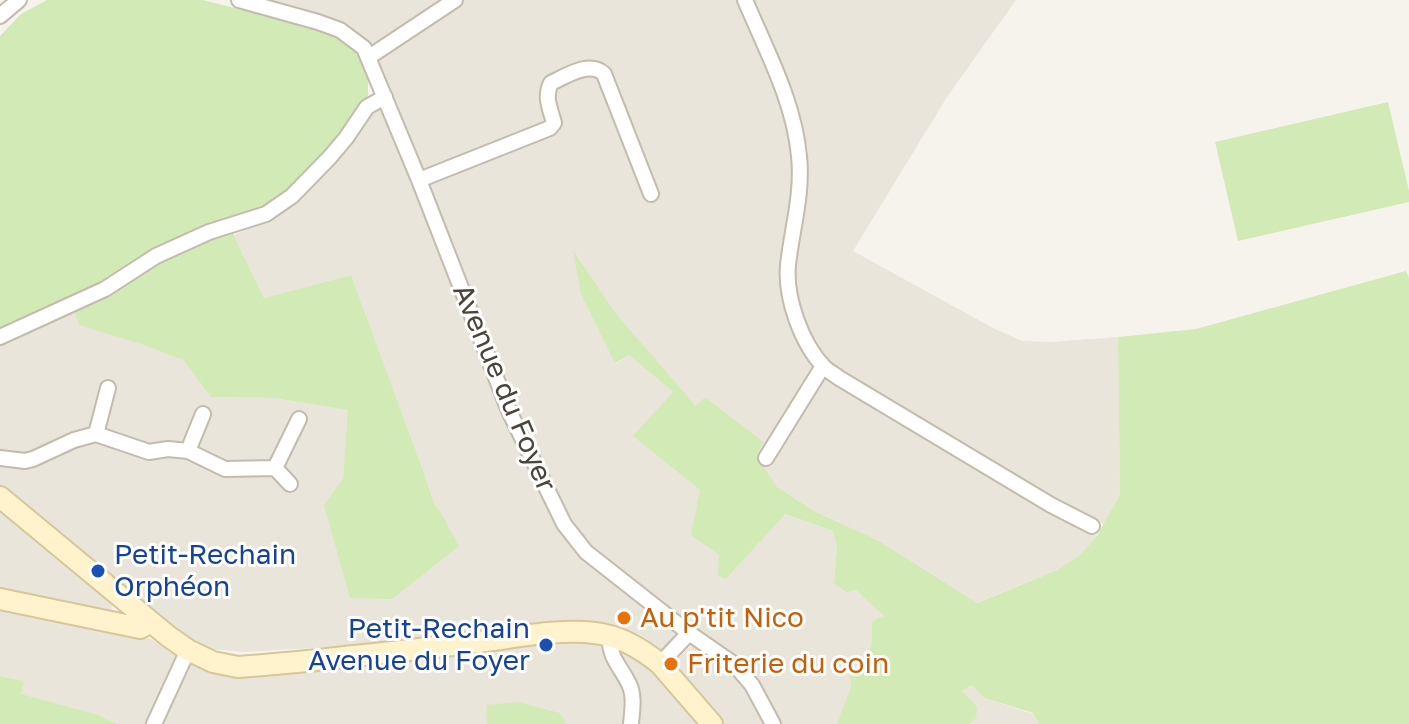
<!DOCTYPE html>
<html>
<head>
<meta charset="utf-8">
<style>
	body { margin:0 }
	canvas { display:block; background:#f6f3ec }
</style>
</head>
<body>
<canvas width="1409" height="724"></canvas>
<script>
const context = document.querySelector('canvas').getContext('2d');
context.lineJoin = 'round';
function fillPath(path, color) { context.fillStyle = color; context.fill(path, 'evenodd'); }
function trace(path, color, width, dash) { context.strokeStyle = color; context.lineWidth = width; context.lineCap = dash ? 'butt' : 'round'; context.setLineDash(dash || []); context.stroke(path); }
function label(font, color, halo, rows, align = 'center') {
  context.font = font + ' "Golos Text",sans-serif'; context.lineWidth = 6; context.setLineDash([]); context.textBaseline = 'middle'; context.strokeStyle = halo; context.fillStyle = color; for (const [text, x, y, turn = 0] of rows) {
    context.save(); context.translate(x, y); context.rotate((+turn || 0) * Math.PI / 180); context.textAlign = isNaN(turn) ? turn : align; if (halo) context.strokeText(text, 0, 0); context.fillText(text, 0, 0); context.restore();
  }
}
fillPath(new Path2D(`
	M261,0H443L372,49L353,32L330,18Z
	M464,0H738L786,114L793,150L794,181L782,286L784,303L800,340L818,368L1004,484L1097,536L1079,556L1057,570L976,603L879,541L816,512L777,487L705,397L697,407L615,314L575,252L616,363L629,355L673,392L634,436L700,490L726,579L784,514L833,531L837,548L834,584L856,590L904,634L924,712L973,685L984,698L1033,714L1039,724H780L740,664L584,550L513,406L378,72L380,57Z
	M754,0H1016L947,97L853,251L993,328L1022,341L1050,342L1118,337L1120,493L1104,524L1052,500L880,397L832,364L808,333L796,297V262L808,189V152L800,114Z
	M380,96L561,527L675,633L674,638L663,651L643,636L624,628L597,623L377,644L244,652L211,649L188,638L112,581L30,508L0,485V330L71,301L141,344L183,360L211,397L273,398L349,410L343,479L441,513L435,506L420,462L351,275L264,298L234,235L281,213L349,145Z
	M0,509L113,600L110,616L0,592Z
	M0,604L111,628L151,639L178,657L152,724H117L99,715L20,694L23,681L0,676Z
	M605,640L625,680L629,724H565L560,713L485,724H158L184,659L455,650Z
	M695,642L734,669L770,724H720L672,664Z
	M616,645L635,652L705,724H633Z`), '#eae5da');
fillPath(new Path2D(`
	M47,0H203L329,32L355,49L368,71V96L324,161L278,201L230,227L264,298L351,275L420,462L435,506L441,513L459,546L392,599L350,598L324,505L343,479L348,410L274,398L211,397L183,360L141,344L79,325L71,301L0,330V36L21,14Z
	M1388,102L1409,191V202L1238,241L1215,142Z
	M573,250L616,314L696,406L705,397L763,442L756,456L777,487L816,512L879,541L977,603L1057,570L1079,556L1097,536L1120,494L1118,337L1196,329L1406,271L1409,278V724H1039L1033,713L984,698L972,685L962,691L977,707L976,718L969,724H837L851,687L850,672L866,664L872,643V622L878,618L885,617L856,590L847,592L834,584L837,548L833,531L785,514L726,579L718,575L719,555L691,535L700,490L633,436L673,392L629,355L615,363L581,294Z
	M0,676L24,681L21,694L99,715L117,724H0Z
	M518,702L560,713L566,724H485L487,723L486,705Z`), '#d2eab5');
const street = new Path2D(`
	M239,0L318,22L340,30L364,48L419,180L509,411L564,524L586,552L689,633L660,664
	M745,0C766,50 794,101 799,156C803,194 792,228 788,265C785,297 801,343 824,367C828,371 834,374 839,378L1051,505L1092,526
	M0,16L19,0
	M369,57L455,0
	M419,180L550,128L554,123C550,108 544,97 551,83C566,76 590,60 604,74L651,194
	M0,337L105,289L156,256L209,232L266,214L292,196L330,157L346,138L367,107L385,97
	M96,434L108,388
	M188,451L203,414
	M0,458L25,461L33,459L74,440L96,434L149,452L168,449L188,451L225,469L275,468L290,484
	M766,458L823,366
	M275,468L299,419
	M689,633L735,665L752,685L773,724
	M610,636C608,657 621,667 629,684C635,696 632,711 631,724
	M154,724L188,650`);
const secondary = new Path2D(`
	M0,497L168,636L188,650L213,662L238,667L251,666C327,660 403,651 478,642C513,638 560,628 595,633C620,636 641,648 660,664L712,724
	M0,599L140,628L150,623`);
trace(street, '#c2bbae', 18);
trace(secondary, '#d6c79b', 24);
trace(street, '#fff', 14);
trace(secondary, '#fff3cd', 20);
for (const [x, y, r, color] of [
	[98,571,8,"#1a4fb4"],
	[624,618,8,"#e8710a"],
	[546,645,8,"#1a4fb4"],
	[671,664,8,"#e8710a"]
]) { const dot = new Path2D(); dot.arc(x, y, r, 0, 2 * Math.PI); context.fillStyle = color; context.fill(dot); trace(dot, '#fff', 3); }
label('28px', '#4b4439', '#fff', [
	["Avenue du Foyer",504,388,67]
]);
label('28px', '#164399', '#fff', [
	["Petit-Rechain",114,555],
	["Orphéon",114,587],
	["Petit-Rechain",530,629,"right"],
	["Avenue du Foyer",530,661,"right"]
], 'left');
label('28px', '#c56008', '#fff', [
	["Au p'tit Nico",640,618],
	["Friterie du coin",687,664]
], 'left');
</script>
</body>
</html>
